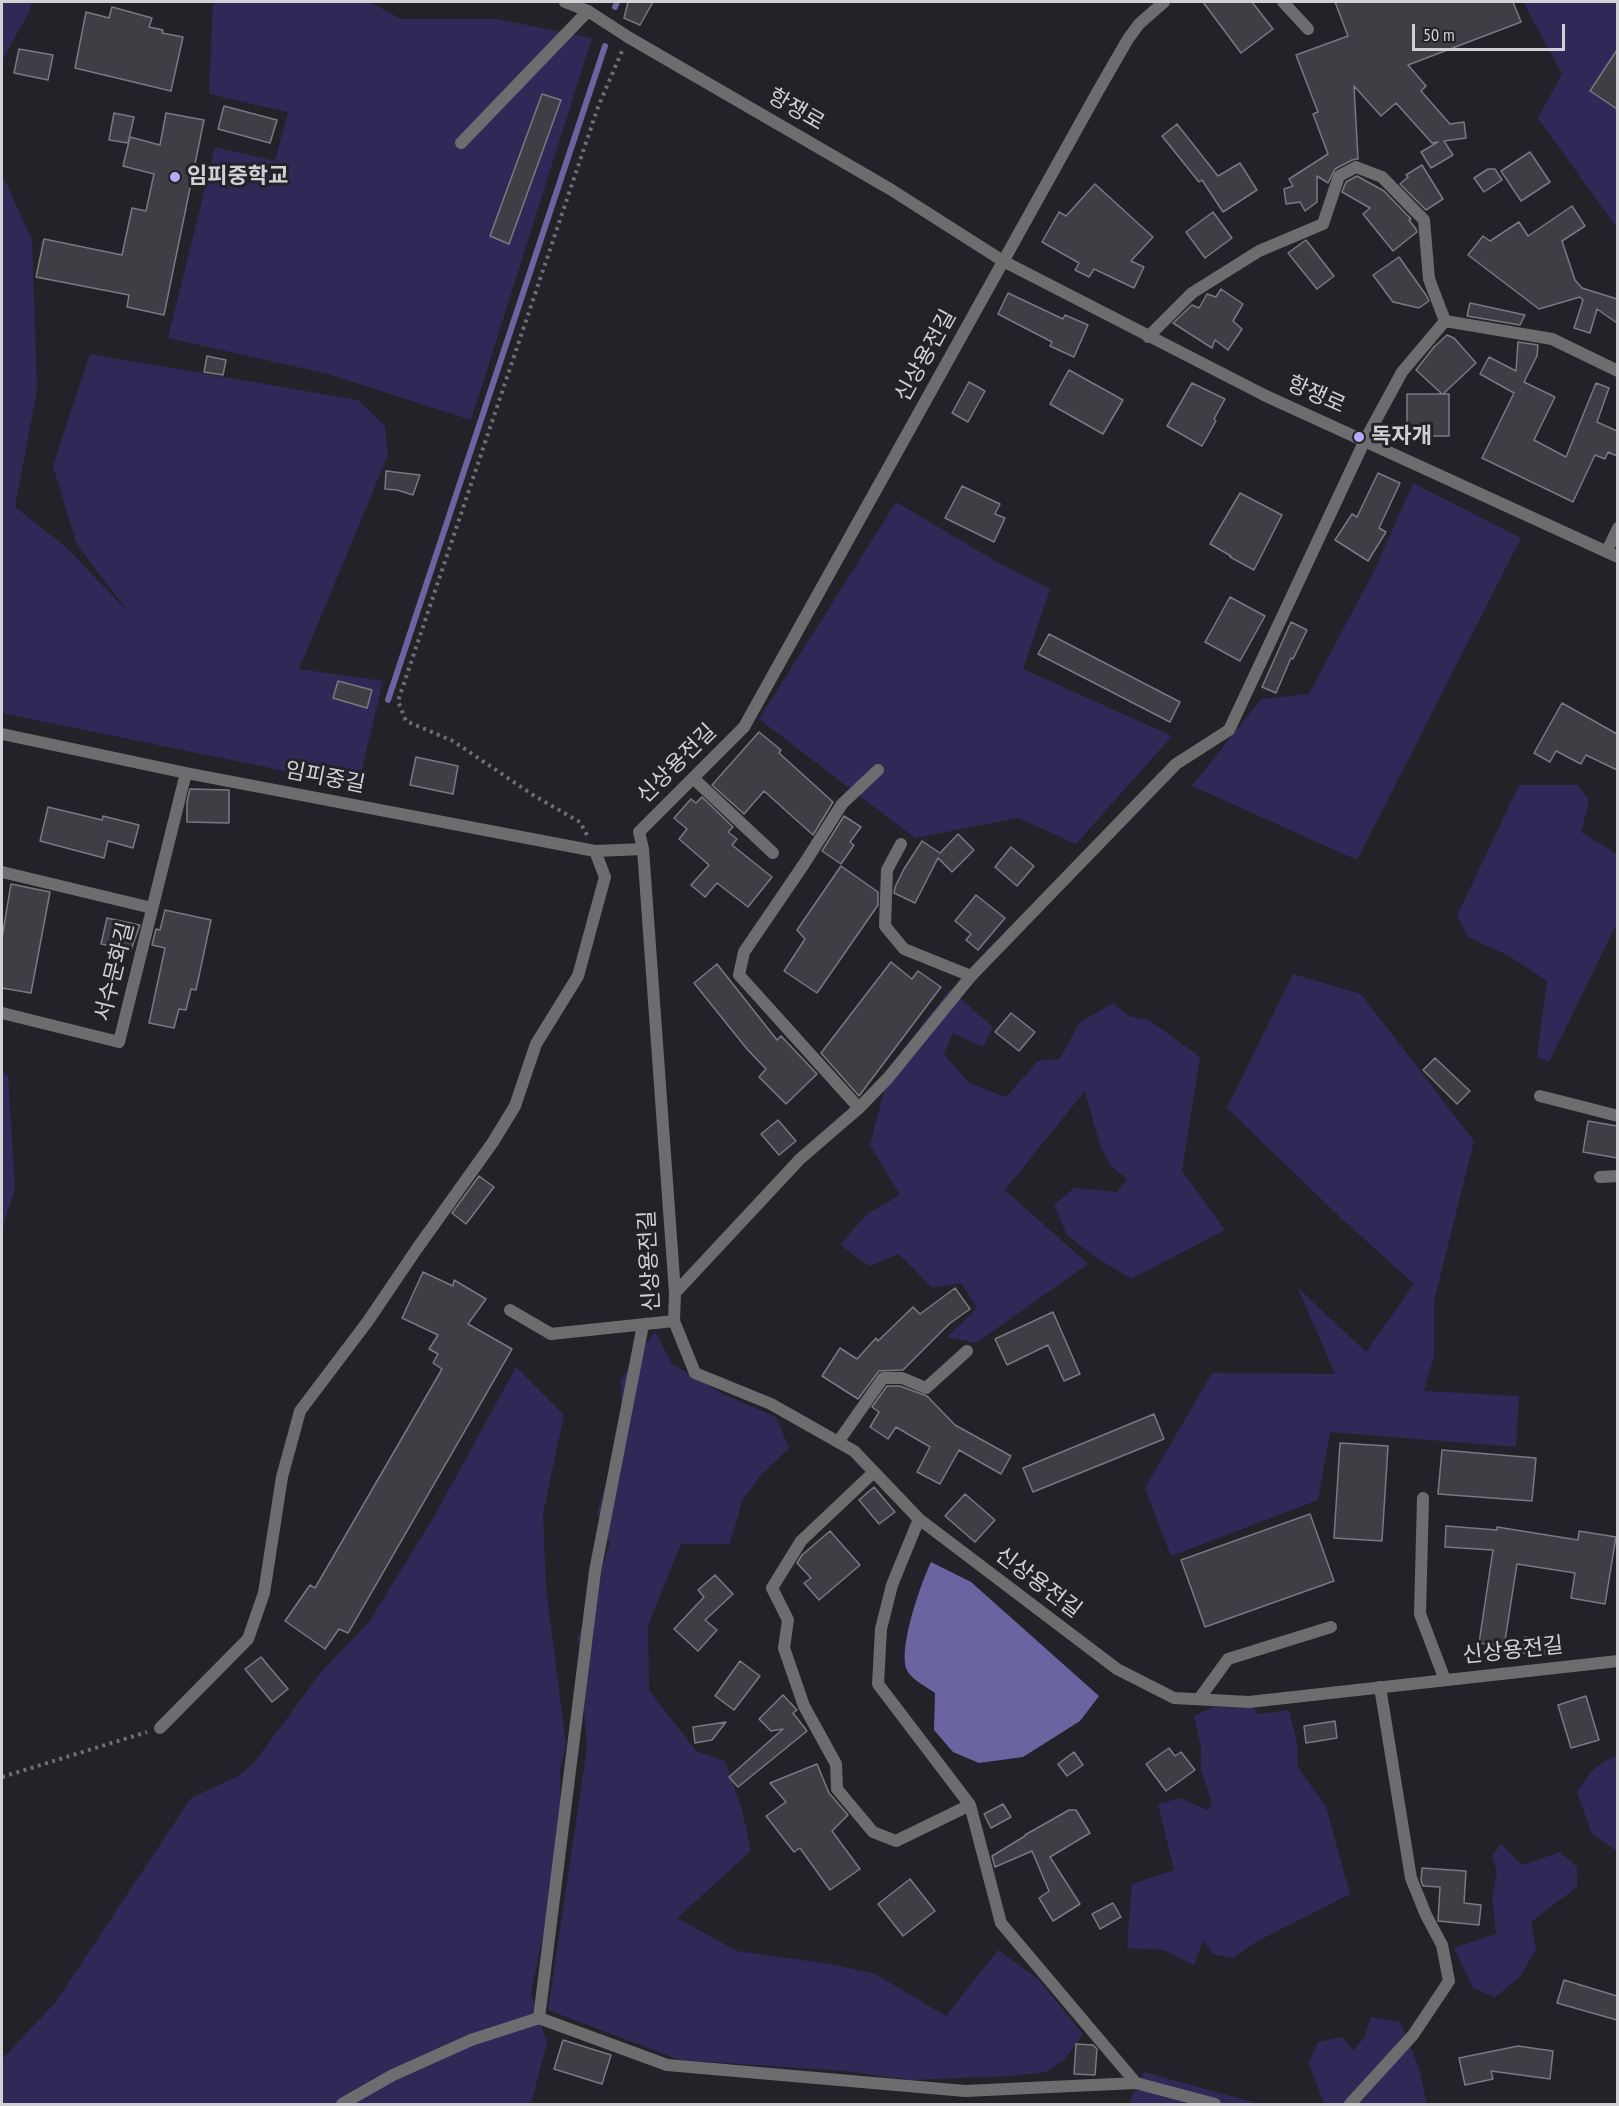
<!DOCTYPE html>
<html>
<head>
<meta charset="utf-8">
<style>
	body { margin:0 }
	#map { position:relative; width:1619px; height:2106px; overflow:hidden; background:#222228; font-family:"PT Sans Narrow",sans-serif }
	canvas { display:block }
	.frame { position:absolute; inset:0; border:3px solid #d1d1d5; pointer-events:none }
	.scale { position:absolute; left:1412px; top:24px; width:153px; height:27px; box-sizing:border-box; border:3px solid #d1d1d5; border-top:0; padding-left:8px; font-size:18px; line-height:21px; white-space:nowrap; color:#d1d1d5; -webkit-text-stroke:4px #222228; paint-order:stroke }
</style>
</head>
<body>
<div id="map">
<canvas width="1619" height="2106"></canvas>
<div class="frame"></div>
<div class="scale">50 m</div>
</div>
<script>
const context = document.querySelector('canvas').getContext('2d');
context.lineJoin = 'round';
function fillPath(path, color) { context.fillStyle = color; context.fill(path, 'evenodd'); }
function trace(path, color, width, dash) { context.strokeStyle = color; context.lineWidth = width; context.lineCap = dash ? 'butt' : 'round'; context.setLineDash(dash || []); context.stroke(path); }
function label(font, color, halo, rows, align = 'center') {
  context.font = font + ' "PT Sans Narrow","Noto Sans KR",sans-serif'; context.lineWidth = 6; context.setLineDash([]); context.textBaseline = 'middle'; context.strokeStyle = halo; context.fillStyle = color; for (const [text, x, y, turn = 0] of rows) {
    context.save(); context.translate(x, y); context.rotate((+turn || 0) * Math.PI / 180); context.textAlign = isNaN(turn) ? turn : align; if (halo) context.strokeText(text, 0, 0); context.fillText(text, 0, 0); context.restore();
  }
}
fillPath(new Path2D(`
	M2,2H31L30,10L2,61Z
	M213,2H370L401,19H497L592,38L471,420L328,374L168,338L215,147L275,161L288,112L209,94Z
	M1523,2H1617V228L1538,118L1562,74Z
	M2,174L32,240L37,390L15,507L68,549L130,614L77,545L53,466L90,354L358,400L385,426L388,455L299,669L383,681L358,786L2,713Z
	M1413,483L1521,538L1357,860L1192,786L1261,699L1309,694L1374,571Z
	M896,502L997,562L1050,589L1023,669L1172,736L1076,844L1018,818L915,838L759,719Z
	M1519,785H1578L1589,801L1581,832L1617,854V923L1549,1062L1537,1057L1547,981L1509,956L1468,937L1457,916Z
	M1293,974L1361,994L1474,1141L1434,1301V1356L1424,1391L1519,1396L1516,1447L1330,1432L1318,1500L1171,1556L1145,1488L1212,1373L1335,1374L1298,1288L1366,1352L1414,1284L1342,1219L1227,1108Z
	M950,989L993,1027L983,1047L953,1033L944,1054L969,1083L1006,1097L1038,1061L1060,1059L1079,1023L1113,1003L1129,1016L1149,1020L1200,1057L1182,1171L1225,1230L1131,1279L1094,1256L1067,1235L1054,1205L1074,1188L1117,1192L1127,1179L1111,1166L1100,1145L1085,1091L1005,1190L1088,1264L976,1343L947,1337L977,1308L961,1283L932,1288L899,1254L869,1266L840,1245L867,1214L900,1195L870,1145L891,1065Z
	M2,1071L8,1076L15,1188L2,1230Z
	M655,1331L672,1364L725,1395L776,1417L789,1448L760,1476L742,1501L730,1544H681L648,1625L649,1690L696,1751L725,1761L742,1810L751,1851L677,1918L737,1951L830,1964L875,1974L946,2016L998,1950L1038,1979L1083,2034L1064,2060L1046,2072L1011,2076L911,2080L845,2071L680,2060L548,2010L587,1748L578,1637L610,1543L597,1514L622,1427L621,1380Z
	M516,1367L564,1415L543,1514L546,1588L566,1745L560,1770L561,1847L531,1993L547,2042L531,2104H2V2059L55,2003L191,1798L238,1776L253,1764L322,1671L369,1622L435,1515Z
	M1213,1707L1254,1708L1257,1714L1289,1710L1297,1743L1298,1767L1326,1807L1350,1894L1256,1942L1233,1958L1213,1954L1203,1940L1194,1965L1164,1950L1127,1948L1132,1884L1174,1870L1158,1804L1181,1798L1207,1810L1212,1804L1201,1769V1747L1194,1716Z
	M1617,1756H1618L1617,1851L1592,1834L1577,1793C1588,1773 1597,1763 1617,1756Z
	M1501,1844L1522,1865L1560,1852L1577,1867V1887L1531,1922L1536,1949L1520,1977L1495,1997L1473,1988L1454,1948L1496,1934L1492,1898L1497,1872L1492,1856Z
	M1371,2017L1400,2022L1419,2068L1427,2104H1324L1309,2063L1318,2042L1343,2037L1353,2051L1364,2038Z
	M1144,2072L1260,2104H1132L1131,2099Z`), '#302957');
fillPath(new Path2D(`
	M931,1562L971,1582L1099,1696L1080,1721L1023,1757L979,1763L953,1752L934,1730L935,1693C927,1687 914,1681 908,1672C896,1653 921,1583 931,1562Z`), '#6a64a1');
trace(new Path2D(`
	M615,7L617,2
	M388,700L605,46`), '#6a64a1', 6);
const building = new Path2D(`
	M628,2H653L640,25L624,18Z
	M1203,2H1252L1273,29L1241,53Z
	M1335,2H1513L1521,22L1408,65L1426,86L1421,91L1450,124L1464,122L1466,138L1444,141L1453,155L1431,168L1421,152L1438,142L1432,143L1396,103L1381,116L1354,86L1358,159L1352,160L1335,169L1328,183L1317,176V202L1305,211L1300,202L1286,204L1284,189L1293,186L1289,179L1328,154L1313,114L1318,112L1296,55L1348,36Z
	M112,7L152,18L149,27L163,30L162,33L183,37L171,91L75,68L86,12L109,18Z
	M19,49L53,55L48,80L14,73Z
	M1617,50V109L1590,91Z
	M542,94L561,100L509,244L490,236Z
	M224,106L277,120L270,143L218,129Z
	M114,113L134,117L128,143L109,140Z
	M166,113L204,120L164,315L127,307L129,295L36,277L44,239L122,255L132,208L146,211L154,174L123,166L130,137L160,145Z
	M1177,124L1218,176L1240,163L1257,190L1223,212L1202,180L1199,182L1162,136Z
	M1530,152L1550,182L1521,201L1501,171Z
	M1422,165L1443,199L1426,210L1400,184L1408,177L1406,175Z
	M1488,169H1495L1502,180L1484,192L1474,178Z
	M1357,176L1384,191L1411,219L1409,220L1416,229L1417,232L1393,251L1363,214L1370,208L1342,192L1346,182Z
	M1095,184L1153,237L1131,261L1144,267L1134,288L1094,269L1089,277L1075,270L1079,263L1042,242L1059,212L1066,216Z
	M1572,206L1585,226L1562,241L1575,280L1582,288L1617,299V323L1597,309L1590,333L1574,328L1583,300L1580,297L1539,309L1468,255L1483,236L1490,241L1519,222L1528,236Z
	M1213,212L1232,238L1205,258L1186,232Z
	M1306,240L1334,276L1317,289L1288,253Z
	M1399,257L1426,295L1429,301L1419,308L1393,302L1373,275Z
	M1221,289L1243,304L1233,321L1242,329L1228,350L1215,340L1212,348L1173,323L1192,305L1199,308L1207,294L1216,297Z
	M1008,293L1063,319L1065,315L1088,325L1074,357L1050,346L1052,342L998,314Z
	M1470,303L1525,315L1520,325L1467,316Z
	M1447,335L1454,338L1476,363L1443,394H1449V436H1407V394H1442L1416,370L1434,347Z
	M1518,342L1538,345L1537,356L1524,382L1555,397L1534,440L1566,457L1596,383L1609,388L1597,422L1617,431V456L1608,452L1605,459L1595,455L1573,502L1482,458L1514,393L1480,374L1489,357L1516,371Z
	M207,356L226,360L223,375L204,372Z
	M1069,370L1123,400L1103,434L1050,404Z
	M969,382L985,391L968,422L952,413Z
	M1192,383L1225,399L1214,419L1216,421L1202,446L1167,426Z
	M386,471L420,475L413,495L397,490L385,489Z
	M1378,473L1400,483L1379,528L1386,532L1368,561L1335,540L1352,514L1357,517Z
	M962,486L1000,504L995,514L1005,518L994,542L945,518Z
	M1240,493L1282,515L1254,570L1230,557L1231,556L1210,544Z
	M1230,597L1265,616L1240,661L1205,642Z
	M1291,622L1307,630L1293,659L1291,658L1276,693L1262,687Z
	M1049,634L1180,702L1170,722L1038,654Z
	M338,681L372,690L367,708L333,698Z
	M1562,703L1617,734V770L1586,755L1581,764L1556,751L1550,762L1534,753Z
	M759,732L781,750L779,753L833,802L813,835L764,791L744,814L712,785Z
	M416,757L458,766L453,794L410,785Z
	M190,789L229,790V823L187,822V802Z
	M702,797L733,827L728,832L737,839L732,845L772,877L748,907L717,883L705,897L691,885L709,865L679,839L687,829L674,818L691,799L696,803Z
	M48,807L102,820L103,816L139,825L133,848L108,841L104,858L40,841Z
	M844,816L861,827L850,842L854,845L841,864L822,851Z
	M958,834L974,850L952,872L938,858L915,903L894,893L895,887L904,869L922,841L940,853Z
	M1011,847L1034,866L1017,886L995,867Z
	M841,866L878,892V905L817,993L784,971L805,939L797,930Z
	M11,884L50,892L31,993L2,988V938Z
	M976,895L1005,918L978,950L966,940L971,934L955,921Z
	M165,910L211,920L196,990L191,989L186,1010L179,1009L174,1028L149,1023L165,948L152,945L156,929L160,930Z
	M107,918L140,925L131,950L101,944Z
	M891,962L912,979L918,971L941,987L859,1096L821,1053Z
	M717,964L777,1040L781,1036L817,1074L786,1104L759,1077L766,1069L747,1049L694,983Z
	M1011,1013L1035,1032L1019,1051L995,1032Z
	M1435,1058L1470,1091L1457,1104L1423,1070Z
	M778,1120L796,1141L779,1155L761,1134Z
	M1588,1121L1617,1126V1158L1583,1152Z
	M479,1176L494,1187L466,1224L452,1213Z
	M423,1272L453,1286L454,1280L486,1299L468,1324L512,1349L348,1633L339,1629L325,1649L285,1621L310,1585L315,1588L442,1369L433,1363L438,1354L429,1349L438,1335L402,1318Z
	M955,1288L970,1309L949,1324L903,1370L879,1371L858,1399L822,1376L840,1348L857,1359L876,1338L878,1341L913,1307L920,1314Z
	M1053,1312L1080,1374L1064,1381L1048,1345L1007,1365L995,1339Z
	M887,1386H900L927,1396L955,1425L1011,1456L1001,1474L959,1450L940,1484L917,1472L930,1447L896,1427L888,1439L870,1427L879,1412L872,1407Z
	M1154,1414L1164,1439L1033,1492L1023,1468Z
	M1340,1443L1388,1446L1382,1541L1334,1538Z
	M1442,1450L1536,1458L1532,1501L1438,1494Z
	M874,1487L895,1512L879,1524L859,1500Z
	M965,1494L995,1520L975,1542L945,1516Z
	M1310,1514L1334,1581L1205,1627L1181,1560Z
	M1446,1526L1497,1530V1527L1578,1540L1579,1531L1616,1537L1605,1604L1571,1598L1575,1573L1517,1564L1504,1647L1479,1643L1493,1550L1445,1547Z
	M830,1531L860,1565L819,1600L804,1583L811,1578L797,1563L802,1555Z
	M715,1575L733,1594L705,1620L717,1630L698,1651L674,1629L704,1597L698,1590Z
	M1524,1637L1557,1639V1654L1523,1653Z
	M261,1657L288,1689L272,1702L245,1669Z
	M740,1661L760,1676L734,1710L715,1696Z
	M783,1695L797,1710L793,1713L807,1731L738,1787L729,1777L783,1729L771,1731L759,1719Z
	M1586,1696L1599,1740L1571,1748L1558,1705Z
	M1335,1721L1337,1738L1306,1743L1304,1726Z
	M726,1722L712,1740L695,1743L693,1727Z
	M1169,1748L1175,1756L1181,1752L1195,1770L1166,1791L1146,1764Z
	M1074,1752L1083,1765L1067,1776L1058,1764Z
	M817,1764L829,1793L848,1815L832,1831L860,1869L830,1890L800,1848L794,1852L766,1816L786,1802L770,1783Z
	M1003,1804L1011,1817L991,1828L984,1814Z
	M1069,1810H1076L1090,1833L1050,1857L1080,1904L1053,1921L1039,1898L1049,1891L1032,1851L995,1867L992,1856L1025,1836V1835Z
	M1422,1868L1466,1871L1464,1903L1481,1905L1479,1925L1438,1921L1440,1887L1423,1886L1421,1880Z
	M910,1879L935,1911L903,1936L878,1904Z
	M1113,1903L1121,1917L1100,1929L1092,1914Z
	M1564,1980L1617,1996V2020L1557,2003Z
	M563,2040L611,2055L602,2084L554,2069Z
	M1076,2044L1093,2045L1097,2049L1095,2075L1074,2074Z
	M1518,2046L1553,2051L1550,2079L1491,2071L1493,2079L1465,2085L1459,2058Z`);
fillPath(building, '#3e3e45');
trace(building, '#797981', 1.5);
trace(new Path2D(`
	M587,835L580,822L533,795L453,741L406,721L398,701L598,107L622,51
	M2,1777L147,1732`), '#6e6e73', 4, [3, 4.5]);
trace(new Path2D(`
	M1283,2L1308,29
	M461,143L588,11
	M901,844L887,870L885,926L904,949L971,976
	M859,1108L739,975L744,952L804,864L842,804L878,770
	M1600,1177L1618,1176
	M838,1442L883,1378H902L926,1388L967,1351
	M1423,1498L1420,1614L1445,1680
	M1199,1699L1228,1659L1331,1627
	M342,2104L393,2075L471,2040L539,2018
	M1350,2104L1413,2035L1449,1981L1442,1945L1426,1915L1411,1878L1380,1687`), '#6d6d70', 12);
trace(new Path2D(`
	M1164,2L1139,24L1128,39L1098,91L744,727L639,832L643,849L675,1293L674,1321L695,1373L771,1404L854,1451L919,1519L1117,1669L1174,1698L1249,1702L1618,1661
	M1148,337L1192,293L1259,251L1323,224L1339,176L1356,167L1382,177L1424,220L1429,279L1445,321
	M1607,551L1618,528
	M2,734L186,773L595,851L643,849
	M693,778L773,853
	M2,872L152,908
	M2,1013L119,1042L186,773
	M1540,1096L1618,1116
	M675,1293L800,1159L859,1108L888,1078L971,976L1176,764L1229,730L1365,440L1402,372L1445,321L1552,339L1618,371
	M510,1310L551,1334L674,1321
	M643,1325L595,1571L539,2018L667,2065L965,2091L1136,2083
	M874,1472L801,1541L772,1588L788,1620L784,1648L804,1706L836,1764L837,1789L873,1832L896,1841L970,1805
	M919,1519L892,1585L881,1629L878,1684L970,1805L1001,1923L1136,2083L1215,2104
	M160,1728L248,1639L264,1593L282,1477L300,1411L368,1321L416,1250L493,1142L515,1106L536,1044L578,976L605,877L595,851`), '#6d6d70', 12);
trace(new Path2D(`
	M565,2L588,11L628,37L890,189L1003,261L1266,396L1618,557`), '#6d6d70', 12);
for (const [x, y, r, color] of [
	[175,177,6,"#b3adf9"],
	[1359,437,6,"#b3adf9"]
]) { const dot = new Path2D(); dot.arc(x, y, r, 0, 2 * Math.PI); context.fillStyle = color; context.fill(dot); trace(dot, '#222228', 2); }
label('22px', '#d1d1d5', '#222228', [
	["항쟁로",796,110,30],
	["신상용전길",926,356,-61],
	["항쟁로",1316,395,24],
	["신상용전길",677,764,-45],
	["임피중길",325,778,11],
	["서수문화길",115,972,-76],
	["신상용전길",650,1261,-93],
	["신상용전길",1038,1583,37],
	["신상용전길",1513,1651,-6]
]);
label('bold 22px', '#d1d1d5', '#222228', [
	["임피중학교",187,177],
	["독자개",1371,437]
], 'left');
</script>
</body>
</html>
